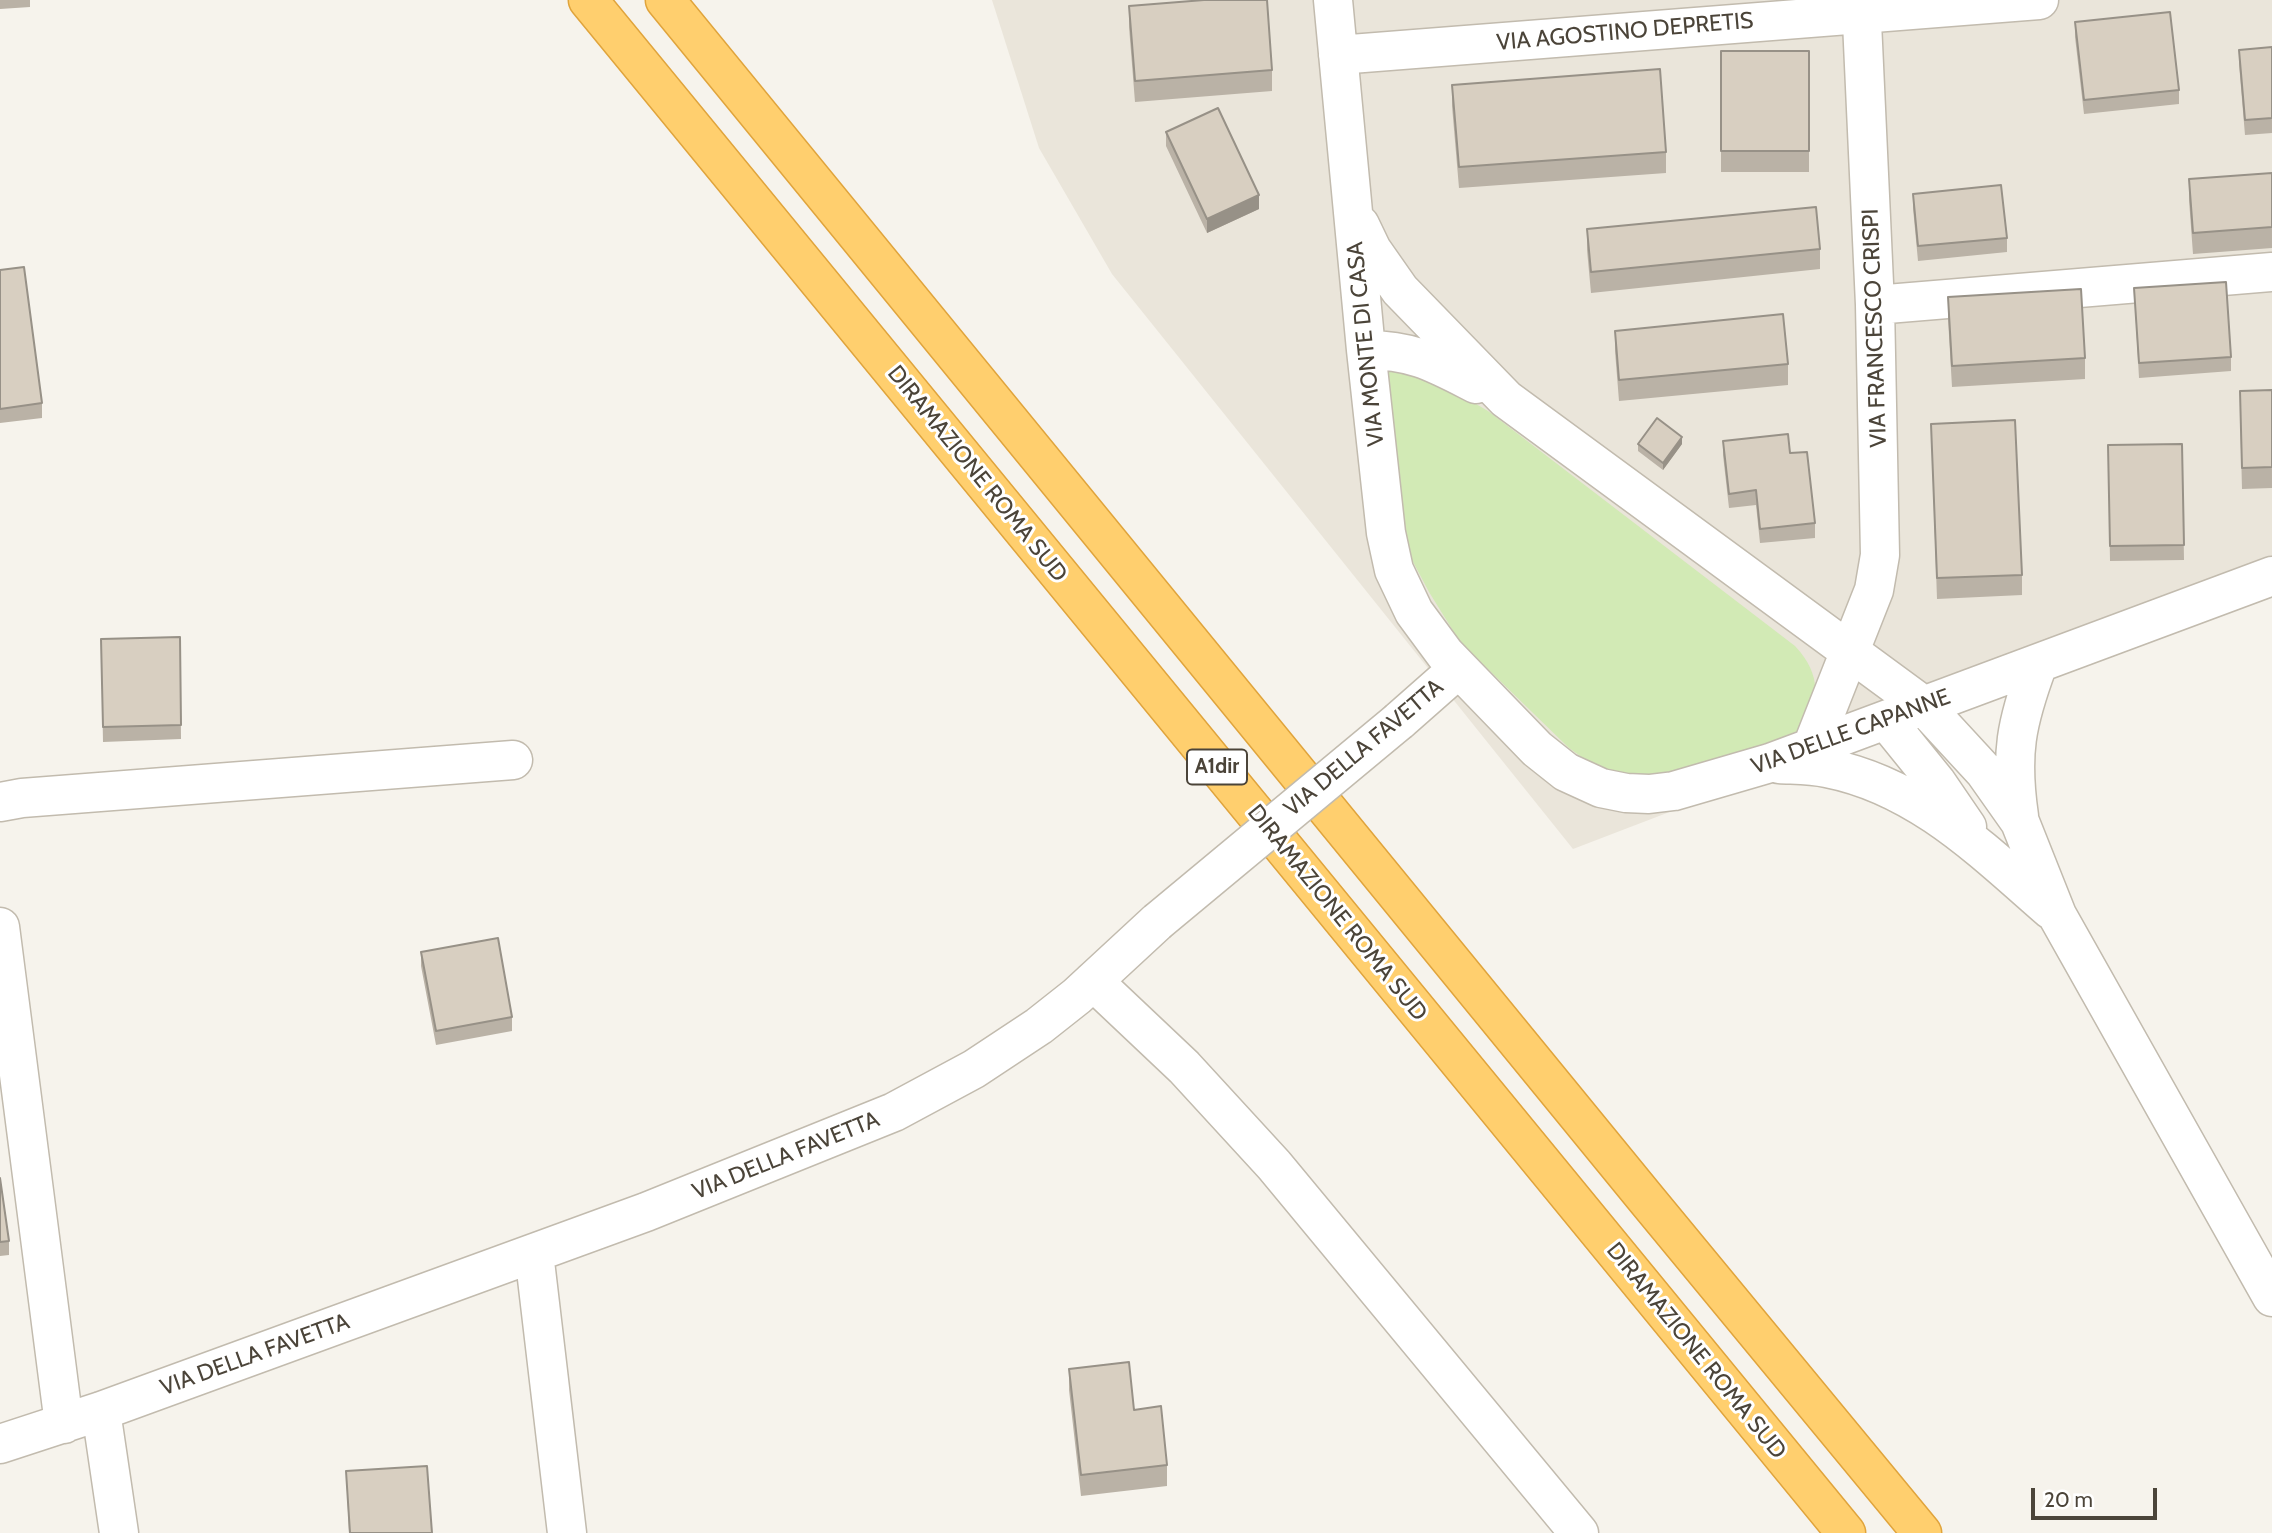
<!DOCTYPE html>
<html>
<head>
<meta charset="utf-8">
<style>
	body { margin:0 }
	#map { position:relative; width:2272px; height:1533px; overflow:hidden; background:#f6f3ec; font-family:Cabin,sans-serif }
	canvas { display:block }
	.scale { position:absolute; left:2031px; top:1488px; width:126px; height:32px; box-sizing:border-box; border:4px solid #4b4439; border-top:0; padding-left:9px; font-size:21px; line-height:24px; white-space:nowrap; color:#4b4439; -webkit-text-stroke:5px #fff; paint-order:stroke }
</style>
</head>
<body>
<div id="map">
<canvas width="2272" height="1533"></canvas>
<div class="scale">20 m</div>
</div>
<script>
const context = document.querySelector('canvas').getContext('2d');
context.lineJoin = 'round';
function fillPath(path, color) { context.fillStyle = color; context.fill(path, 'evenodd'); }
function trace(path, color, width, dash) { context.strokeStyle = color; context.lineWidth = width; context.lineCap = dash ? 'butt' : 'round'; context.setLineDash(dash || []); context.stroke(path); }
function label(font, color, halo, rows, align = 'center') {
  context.font = font + ' Cabin,sans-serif'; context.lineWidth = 6; context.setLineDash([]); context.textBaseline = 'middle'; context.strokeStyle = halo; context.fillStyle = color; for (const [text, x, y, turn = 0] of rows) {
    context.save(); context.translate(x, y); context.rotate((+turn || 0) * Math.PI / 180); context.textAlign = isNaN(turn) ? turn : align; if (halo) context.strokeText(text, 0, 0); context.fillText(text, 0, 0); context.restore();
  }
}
fillPath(new Path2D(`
	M992,0H2272V581L1573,849L1112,274L1039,148Z`), '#eae5da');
fillPath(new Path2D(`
	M1385,363L1442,384L1488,411L1795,646C1823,676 1817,699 1807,734L1664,779L1601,771L1569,748L1460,642L1429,592L1412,560L1399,518Z`), '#d2eab5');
const minor = new Path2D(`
	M1333,0L1366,350L1386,533L1394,570L1414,612L1445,654L1537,749L1566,772L1601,788L1626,793L1649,794L1674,791L1770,763L2272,576
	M1338,55L2039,0
	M1360,225L1372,250L1400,290L1506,399L1924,706L1984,771L2020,822L2057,915L2272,1297
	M1875,305L2272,272
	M1366,350C1413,350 1435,363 1476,384
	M1886,720L1937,783L1967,827
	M1399,721L1458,669
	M1812,747L1874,590L1880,555L1875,305L1861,0
	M1779,764C1795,765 1811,765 1827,768C1919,786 1983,851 2051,910
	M0,802L22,798L513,760
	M2019,816C2010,754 2016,723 2038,664
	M0,927L64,1424
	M1093,981L1184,1067L1274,1165L1579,1533
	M534,1253L567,1533
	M101,1411L119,1533
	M0,1444L101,1411L646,1212L894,1112L974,1069L1039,1026L1077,996L1157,922`);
const highway = new Path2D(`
	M588,0L1846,1533
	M665,0L1647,1200L1922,1533`);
trace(minor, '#c2bbae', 41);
trace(highway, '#e0a43c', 41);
trace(minor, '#fff', 38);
trace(highway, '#ffcf6e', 38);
const minorBridge = new Path2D(`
	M1157,922L1399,721`);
trace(minorBridge, '#c2bbae', 41, []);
trace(minorBridge, '#fff', 38);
fillPath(new Path2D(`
	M0,0H30V7L0,9Z
	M1129,6L1272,70V91L1135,102L1129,27Z
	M2075,22L2179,90V104L2084,114L2075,37Z
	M2272,47V133L2245,135L2239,64V50Z
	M1721,51H1809V172H1721Z
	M1452,85L1666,152V173L1459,188L1452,106Z
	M1166,132L1259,209L1207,233L1166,146Z
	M2272,173V248L2193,254L2189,200V179Z
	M1913,194L2007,238V252L1918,261L1913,208Z
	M1587,229L1820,249V269L1591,293L1587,250Z
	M0,270L42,403V418L0,423Z
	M2134,288L2231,357V371L2139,378Z
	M1948,297L2085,358V379L1952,387L1948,318Z
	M1615,331L1788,364V385L1619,401L1615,351Z
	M2272,390V488L2242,489L2240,411Z
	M1931,424L2022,575V595L1937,599Z
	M1723,441L1790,453L1815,523V538L1760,543L1756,505L1729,508L1723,455Z
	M1638,444H1682L1663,470L1638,451Z
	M2182,444L2184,560L2110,561L2108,445Z
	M180,637L181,739L103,742L101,639Z
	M421,952L512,1017V1031L436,1045L421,966Z
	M0,1178L9,1241V1255L0,1256Z
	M1069,1369L1134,1410L1167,1465V1486L1081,1496L1069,1390Z
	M346,1471L432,1533H349Z`), '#bab2a6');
fillPath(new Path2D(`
	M1259,195V209L1207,233V219Z
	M1682,437V444L1663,470V463Z`), '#979187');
const building = new Path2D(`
	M1204,0H1267L1272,70L1135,81L1129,6Z
	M2170,12L2179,90L2084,100L2075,22Z
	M2272,47V118L2245,120L2239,50Z
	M1721,51H1809V151H1721Z
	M1660,69L1666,152L1459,167L1452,85Z
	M1218,108L1259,195L1207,219L1166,132Z
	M2272,173V227L2193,233L2189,179Z
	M2001,185L2007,238L1918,246L1913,194Z
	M1816,207L1820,249L1591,272L1587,229Z
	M24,267L42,403L0,409V270Z
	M2226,282L2231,357L2139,363L2134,288Z
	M2081,289L2085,358L1952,366L1948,297Z
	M1783,314L1788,364L1619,380L1615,331Z
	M2272,390V467L2242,468L2240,391Z
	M1657,418L1682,437L1663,463L1638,444Z
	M2015,420L2022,575L1937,578L1931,424Z
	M1788,434L1790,453L1807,452L1815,523L1760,529L1756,490L1729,494L1723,441Z
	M2182,444L2184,545L2110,546L2108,445Z
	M180,637L181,725L103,727L101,639Z
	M498,938L512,1017L436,1031L421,952Z
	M0,1178L9,1241L0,1242Z
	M1129,1362L1134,1410L1161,1406L1167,1465L1081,1475L1069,1369Z
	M427,1466L432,1533H350L346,1471Z`);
fillPath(building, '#d8cfc1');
trace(building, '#979187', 2);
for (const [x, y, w] of [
	[1217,767,60]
]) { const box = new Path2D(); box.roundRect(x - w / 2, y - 17.5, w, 35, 5); context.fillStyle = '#fff'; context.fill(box); trace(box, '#4b4439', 2); }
label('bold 21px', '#4b4439', null, [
	["A1dir",1217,767]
]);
label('23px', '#4b4439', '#fff', [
	["VIA AGOSTINO DEPRETIS",1625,32,-5],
	["VIA FRANCESCO CRISPI",1875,328,-92],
	["VIA MONTE DI CASA",1366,344,-96],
	["DIRAMAZIONE ROMA SUD",977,474,51],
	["VIA DELLE CAPANNE",1851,732,-20],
	["VIA DELLA FAVETTA",1364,748,-40],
	["DIRAMAZIONE ROMA SUD",1337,913,51],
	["VIA DELLA FAVETTA",786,1156,-22],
	["DIRAMAZIONE ROMA SUD",1696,1351,51],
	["VIA DELLA FAVETTA",255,1355,-20]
]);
</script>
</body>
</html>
